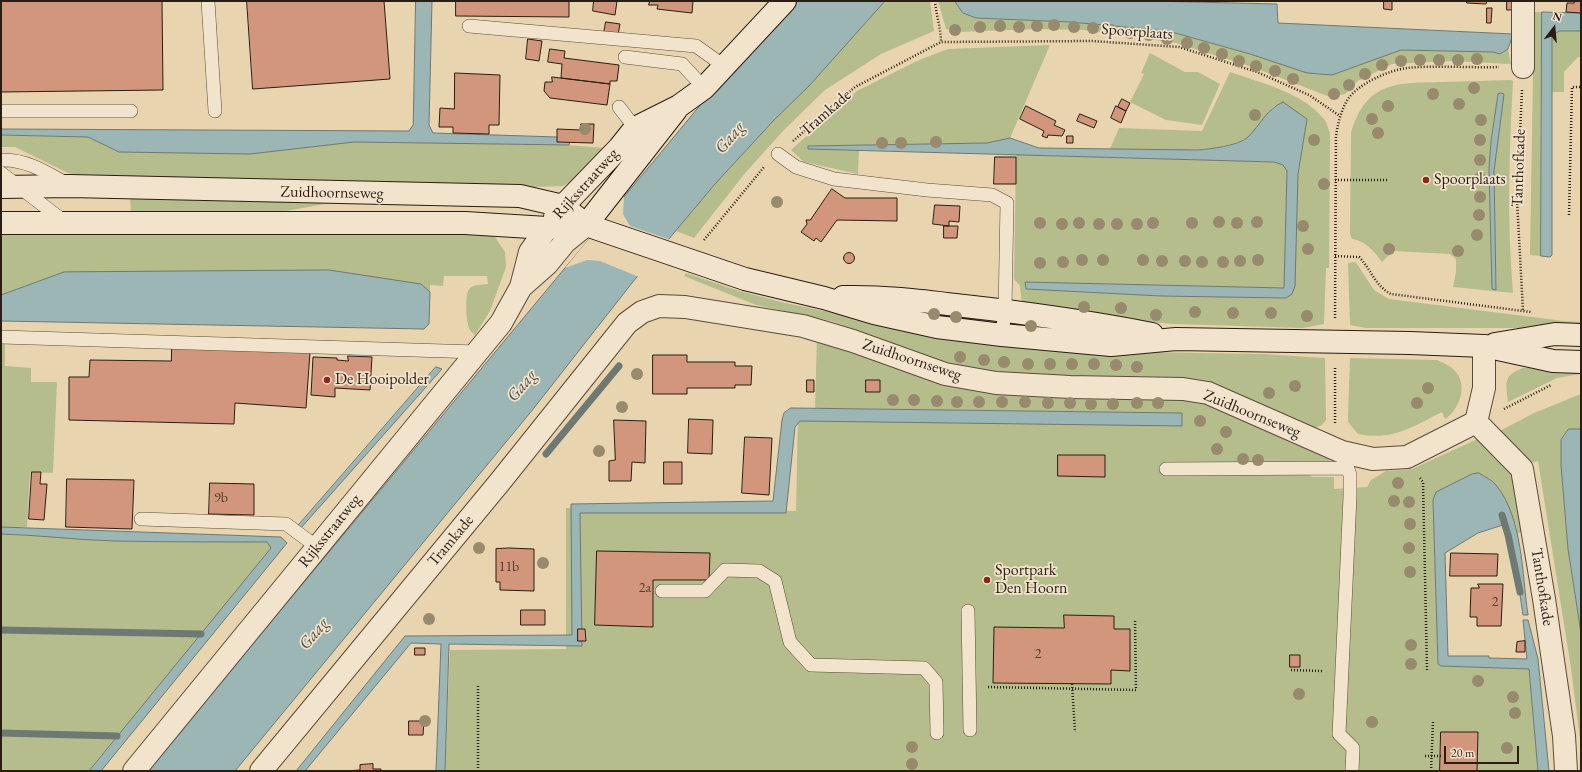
<!DOCTYPE html>
<html>
<head>
<meta charset="utf-8">
<style>
	body { margin:0 }
	#map { position:relative; width:1582px; height:772px; overflow:hidden; background:#e9d4b0; font-family:"EB Garamond",serif }
	canvas { display:block }
	.frame { position:absolute; inset:0; border:2px solid #2a1e13; pointer-events:none }
	.north { position:absolute; left:1534px; top:8px; width:40px; height:40px; -webkit-text-stroke:3px #f1e3cc; paint-order:stroke; rotate:16deg; font-size:11px; font-weight:700; line-height:16px; text-align:center; color:#2a1e13 }
	.north::after { content:''; display:block; margin:auto; width:14px; height:18px; background:#2a1e13; clip-path:polygon(50% 0,100% 100%,50% 72%,0 100%) }
	.scale { position:absolute; left:1444px; top:746px; width:75px; height:18px; box-sizing:border-box; border:2px solid #2a1e13; border-top:0; padding-left:5px; font-size:12px; line-height:14px; white-space:nowrap; color:#2a1e13; -webkit-text-stroke:3px #f1e3cc; paint-order:stroke }
</style>
</head>
<body>
<div id="map">
<canvas width="1582" height="772"></canvas>
<div class="frame"></div>
<div class="north">N</div>
<div class="scale">20 m</div>
</div>
<script>
const context = document.querySelector('canvas').getContext('2d');
context.lineJoin = 'round';
function fillPath(path, color) { context.fillStyle = color; context.fill(path, 'evenodd'); }
function trace(path, color, width, dash) { context.strokeStyle = color; context.lineWidth = width; context.lineCap = dash ? 'butt' : 'round'; context.setLineDash(dash || []); context.stroke(path); }
function label(font, color, halo, rows, align = 'center') {
  context.font = font + ' "EB Garamond",serif'; context.lineWidth = 3.5; context.setLineDash([]); context.textBaseline = 'middle'; context.strokeStyle = halo; context.fillStyle = color; for (const [text, x, y, turn = 0] of rows) {
    context.save(); context.translate(x, y); context.rotate((+turn || 0) * Math.PI / 180); context.textAlign = isNaN(turn) ? turn : align; if (halo) context.strokeText(text, 0, 0); context.fillText(text, 0, 0); context.restore();
  }
}
fillPath(new Path2D(`
	M885,1H930L934,31L881,54L825,90L783,131L746,172L694,238L676,231L715,184L774,120L809,86Z
	M938,1H955L963,13L976,18L1070,22L1168,31L1250,54L1307,73L1332,75L1401,50L1493,52L1500,54L1508,49L1511,64L1451,61L1392,64L1358,81L1345,94L1330,97L1252,67L1176,43L1085,30L1038,29L958,32L946,29Z
	M1534,12H1542L1541,256L1530,255Z
	M1559,31H1581V57H1578L1564,72V92H1552V36Z
	M1050,45L1010,138L987,143L808,146V149H859L858,174L804,162L791,150L857,91L919,60L948,49Z
	M1150,53L1185,72H1198L1220,84L1202,125L1166,120L1130,102L1144,74L1141,73Z
	M1230,72C1261,83 1302,92 1324,119C1327,122 1328,129 1330,133L1329,268H1326L1324,324L1303,328L1174,324L1124,320L1022,304L1020,286L1014,279L1016,154L1274,162L1283,165L1287,171L1285,288L1025,283L1026,289L1161,296L1286,298L1298,174L1307,119L1274,106C1267,114 1255,133 1246,138C1217,156 1145,149 1110,149L1119,128L1202,131Z
	M1511,80L1513,81C1509,153 1507,222 1513,293L1453,287L1456,272V259L1450,254L1393,251L1382,262C1374,251 1366,241 1352,239L1350,234L1351,133C1366,81 1397,83 1443,82C1466,81 1488,81 1511,80ZM1501,93L1504,94L1494,171L1496,290L1492,289L1489,168L1491,140L1498,94Z
	M1,135L88,137L120,152L250,154L354,142L566,145L606,148L578,178L563,186L535,187L100,180L68,173L15,147H1Z
	M130,195L442,204L330,203L270,214H131Z
	M1,230L480,233L495,237L505,252L506,267L490,311L475,335C473,333 471,332 470,330C466,324 464,293 470,288C475,284 482,285 488,284L487,276H444L443,286L430,285V292L421,284L64,272L1,295Z
	M1355,262L1357,264L1374,290L1389,299L1564,321L1581,322V328H1366L1350,325L1348,263Z
	M686,273L733,289L781,302L910,329L1142,352L1263,354L1325,358L1326,420L1322,425L1315,428L1218,385L1202,380L1170,377L1043,376L1006,374L969,368L932,358L831,321L756,305L684,276Z
	M817,336L904,366L1196,397L1326,455L1332,463H1296L1312,477H1334V489L1367,487L1371,480L1386,471L1412,469L1484,436L1518,474L1523,531L1517,534L1516,523L1433,500L1438,664L1441,666L1529,669L1538,771H445L450,650L566,649V508L796,511L798,415L1181,413L815,408Z
	M1,342H5V366L31,368V382H57L53,473L30,472L27,527H1Z
	M1350,358L1437,360C1444,363 1451,366 1456,372C1468,386 1459,410 1445,419L1442,412C1412,427 1393,441 1358,434L1348,422V415Z
	M1523,368H1581V374L1557,378L1508,402C1506,383 1503,375 1523,368Z
	M1581,394V429H1569L1561,440V465L1568,549L1581,633V748L1571,668L1538,461L1524,465L1496,433L1534,413Z
	M1,534C39,535 76,540 114,541C165,542 217,542 268,542L272,548L89,771H1Z`), '#b6bd8c');
const water = new Path2D(`
	M416,1H432L429,125L433,133L557,137L570,141L569,145L354,142L250,154L119,152L88,137L1,135V129L409,131L413,125Z
	M797,1H885L809,86L774,120L715,184L632,283L534,408L235,771H147L717,85Z
	M955,1H1149L1277,4L1278,23L1513,34L1508,49L1500,54L1493,52L1401,50L1332,75L1307,73L1250,54L1168,31L1070,22L976,18L963,13Z
	M1542,12L1581,13V31H1559L1552,36V255L1550,257L1541,256Z
	M1501,93L1504,94L1494,171L1496,290L1492,289L1489,168L1491,141L1498,94Z
	M1283,102L1307,119L1298,174L1295,286L1292,294L1286,298L1161,296L1026,289L1025,282L1284,288L1287,171L1283,165L1274,162L808,149V146L987,143L1010,138L1039,148L1197,150C1210,149 1238,146 1248,137C1260,125 1267,109 1283,102Z
	M329,270L421,284L430,292L429,324L424,329L1,321V295L64,272Z
	M436,367L442,369L300,529L297,527Z
	M791,408L1182,413V426L800,421L795,427L786,513H580L582,646L449,644L445,771H436L441,644L411,643L305,771H296L405,636L572,635L571,504L773,501L782,420L784,413Z
	M1569,429H1581V633L1568,549L1561,465V440Z
	M1479,473C1485,477 1492,480 1496,485C1523,518 1522,575 1528,615H1523L1511,535L1506,524L1478,533L1445,553L1448,656H1489V658L1527,659L1523,620H1528L1538,659L1549,771H1538L1529,669L1441,666L1438,664L1433,500L1436,492L1472,474Z
	M1,527L281,537L287,543L101,771H89L271,548L267,542C216,542 165,542 114,541C76,540 39,535 1,534Z`);
fillPath(water, '#9bb6b5');
trace(water, '#6e7974', 1);
fillPath(new Path2D(`
	M624,196L623,214L630,226L671,240L639,277L600,261L587,260L565,268Z`), '#e9d4b0');
trace(new Path2D(`
	M546,454L619,366
	M1502,515L1508,535L1520,592
	M1,630L201,634
	M1,733L117,736`), '#6e7974', 7);
const building = new Path2D(`
	M1,1H162L163,90L1,92Z
	M247,1H384L390,79L253,89Z
	M456,1H569V17L456,16Z
	M594,1H617L615,15L593,11Z
	M650,1H693L692,13L657,9L658,5H649Z
	M1384,1H1392V10L1384,9Z
	M1467,1H1487L1486,4L1467,3Z
	M1507,1H1514V10H1507Z
	M1574,1H1581V13L1566,12L1567,3H1574Z
	M1487,8H1492L1491,23H1487Z
	M606,22L620,24L618,35L604,33Z
	M528,39L542,41L539,61L526,59Z
	M550,49L565,51L564,58L619,65L617,81H610V84L561,78L562,64L548,62Z
	M455,73L500,75L499,125H489V134L453,133V127H439L440,108L454,109Z
	M552,77L610,84L607,105L550,98L544,91L545,82H552Z
	M1122,99L1130,103L1126,111L1118,107Z
	M1026,106L1056,121L1054,125L1065,130L1062,136L1048,135L1047,138L1042,136L1044,131L1020,119Z
	M1116,106L1126,111L1121,123L1111,118Z
	M1080,114L1097,121L1094,128L1077,121Z
	M581,124H594L593,143L557,142V129L581,130Z
	M1067,136H1073V143H1067Z
	M995,157H1016V184H994Z
	M832,189L845,198H897V221L837,220L821,242L816,238L814,241L801,232L807,224L806,220H810Z
	M935,205L960,206L959,222L949,221V226L933,224Z
	M944,226H958L957,238H944Z
	M843.5 258a5.5 5.5 0 1 1 11 0a5.5 5.5 0 1 1-11 0Z
	M172,347L310,352L306,408L235,403L234,424L69,420V377H89L90,360L171,361Z
	M653,355H687V362H735V366H752L751,385H735V388H687V394H653Z
	M348,356L372,357L370,390L335,388V397L311,395L313,357L337,358V360L348,361Z
	M807,380H814V392H807Z
	M866,380H880V392H866Z
	M689,419L713,420L712,454L688,453Z
	M614,420L646,421L645,463L632,462L631,481H609V461L615,460Z
	M745,437L772,438L769,495L742,493Z
	M1058,455H1105V477L1058,476Z
	M664,462H682V484H664Z
	M32,472H41L40,484H47L44,520L29,519Z
	M67,479L134,480L132,529L66,527Z
	M210,483L254,484V515L209,514Z
	M509,548L534,549V591L500,590V582H496V549Z
	M597,551L710,553L709,580H653V627L595,625Z
	M1451,553L1498,554L1497,576H1450Z
	M1478,584H1503L1501,626H1477V617H1470L1471,588H1479Z
	M521,610H545V625H521Z
	M1064,615L1114,616V629H1130V671L1111,670V684L993,683L994,627L1064,628Z
	M578,629H585L586,641H578Z
	M1525,641V652H1516L1517,642Z
	M415,648H425V655H415Z
	M1290,655H1300V667H1290Z
	M409,721H424L423,735H409Z
	M1441,732H1478L1477,771H1440Z
	M373,764V769H381V771H345L360,770V765Z`);
fillPath(building, '#d1967b');
trace(building, '#2a1e13', 1);
const lane = new Path2D(`
	M208,1L215,111
	M469,26L696,46L724,66
	M625,57L682,64L704,88
	M619,107L635,128
	M1,111H131
	M778,154L796,167L834,179L927,190L992,195L1007,203L1005,310L1002,335
	M1,160C26,159 46,172 67,184
	M1,173L65,222
	M1,337L477,352
	M1342,452L1350,475V497L1339,734L1353,748L1352,771
	M1166,469L1347,468
	M141,519L286,524L317,547
	M662,591H705L725,570L759,571L775,581L790,642L811,665L924,668L936,682L937,733
	M968,611L970,730`);
const street = new Path2D(`
	M1523,67V1
	M521,287L547,264L565,242L586,225
	M1476,422L1522,469L1544,599L1564,736L1566,771
	M1476,422L1484,388V346
	M134,771L501,323L521,287L530,252L547,228
	M261,771L499,483L627,323L642,312L659,306L685,307L803,326L853,341L945,374L996,383L1070,387L1183,389L1208,393L1342,452L1373,459L1407,457L1476,422`);
const secondary = new Path2D(`
	M1,187L70,186L520,196L563,206L586,225
	M555,217L563,206L619,148L635,128L679,106L704,88L785,1
	M1,223H465L547,228L586,225L745,279L824,298L874,313L937,327L1002,335L1111,345L1176,339L1410,343L1484,346L1553,361L1581,362
	M586,225L676,110
	M843,297C885,296 923,301 964,306C1027,313 1090,322 1152,334
	M1495,344L1555,334L1581,335`);
trace(lane, '#5a4c3a', 14);
trace(street, '#5a4c3a', 24);
trace(secondary, '#2a1e13', 24);
trace(new Path2D(`
	M935,1C936,15 941,28 941,42
	M1522,90L1517,200L1523,311
	M793,141L855,87L941,42L1092,41L1179,47L1257,72L1309,95L1340,116
	M1335,180H1388
	M1569,215L1572,87H1581
	M704,240L764,167
	M1335,256L1359,257C1371,269 1375,286 1391,294L1531,312
	M1335,318L1336,136C1338,123 1341,110 1348,99C1358,84 1389,70 1407,68C1436,65 1469,68 1499,67
	M1504,409L1551,385
	M1335,423V366
	M1420,478L1423,482L1427,670
	M1291,670L1322,671
	M1072,684L1075,732
	M988,687L1136,690L1135,619
	M1425,756H1441
	M478,771V686
	M1431,771L1433,722`), '#2a1e13', 2.5, [1, 2]);
trace(lane, '#f1e3cc', 13);
trace(street, '#f1e3cc', 22);
trace(secondary, '#f1e3cc', 22);
context.fillStyle = '#978a6d';
for (const [x, y] of [
	[1054,25],
	[1000,26],
	[1037,26],
	[980,27],
	[1019,27],
	[1074,27],
	[1093,28],
	[955,30],
	[1111,30],
	[1130,33],
	[1149,35],
	[1167,39],
	[1187,43],
	[1204,48],
	[1222,54],
	[1477,59],
	[1420,60],
	[1439,60],
	[1458,60],
	[1239,61],
	[1401,61],
	[1382,65],
	[1256,66],
	[1275,71],
	[1365,74],
	[1293,79],
	[1349,85],
	[1474,88],
	[1334,94],
	[1433,94],
	[1459,104],
	[1388,106],
	[1255,115],
	[1372,119],
	[1481,120],
	[585,129],
	[1378,133],
	[1314,140],
	[1480,140],
	[936,142],
	[882,143],
	[901,143],
	[1480,160],
	[1480,178],
	[1324,184],
	[1480,197],
	[777,202],
	[1479,215],
	[1219,222],
	[1257,222],
	[1040,223],
	[1079,223],
	[1153,223],
	[1192,223],
	[1237,223],
	[1062,224],
	[1099,224],
	[1117,224],
	[1137,224],
	[1303,226],
	[1477,235],
	[1308,249],
	[1389,249],
	[1458,251],
	[1082,260],
	[1103,260],
	[1143,260],
	[1258,260],
	[1162,261],
	[1185,261],
	[1240,261],
	[1063,262],
	[1202,262],
	[1223,262],
	[1040,263],
	[1084,307],
	[1121,308],
	[1195,312],
	[1233,313],
	[1271,313],
	[934,314],
	[1156,315],
	[1307,316],
	[956,317],
	[1031,326],
	[960,357],
	[984,360],
	[1004,362],
	[1028,364],
	[1050,364],
	[1072,364],
	[1094,364],
	[1116,365],
	[1137,367],
	[637,374],
	[1295,386],
	[1428,388],
	[1269,393],
	[893,400],
	[914,400],
	[937,401],
	[957,402],
	[979,402],
	[1002,402],
	[1025,402],
	[1048,403],
	[1070,403],
	[1137,403],
	[1158,403],
	[1417,403],
	[1091,404],
	[1113,404],
	[622,407],
	[1200,421],
	[1226,432],
	[1217,449],
	[599,451],
	[1243,459],
	[1258,460],
	[1398,483],
	[1394,501],
	[1409,502],
	[1410,524],
	[479,548],
	[1409,548],
	[543,563],
	[1410,572],
	[429,619],
	[1411,645],
	[1411,664],
	[1478,681],
	[1299,694],
	[1513,697],
	[1515,713],
	[425,721],
	[1372,722],
	[912,747],
	[1507,748],
	[912,764]
]) { context.beginPath(); context.arc(x, y, 6, 0, 2 * Math.PI); context.fill(); }
for (const [x, y, r, color] of [
	[1426,180,4,"#8f2418"],
	[327,380,4,"#8f2418"],
	[987,580,4,"#8f2418"]
]) { const dot = new Path2D(); dot.arc(x, y, r, 0, 2 * Math.PI); context.fillStyle = color; context.fill(dot); trace(dot, '#f1e3cc', 1.5); }
label('14px', '#543c2d', null, [
	["9b",221,498],
	["11b",509,567],
	["2a",645,588],
	["2",1495,602],
	["2",1038,654]
]);
label('16px', '#2a1e13', '#f1e3cc', [
	["Spoorplaats",1137,32,4],
	["Tramkade",826,113,-41],
	["Tanthofkade",1519,168,-88],
	["Rijksstraatweg",586,184,-48],
	["Zuidhoornseweg",332,193,1],
	["Zuidhoornseweg",912,360,18],
	["Zuidhoornseweg",1252,414,22],
	["Rijksstraatweg",330,531,-51],
	["Tramkade",451,541,-50],
	["Tanthofkade",1542,587,81]
]);
label('16px', '#2a1e13', '#f1e3cc', [
	["Spoorplaats",1434,180],
	["De Hooipolder",335,380],
	["Sportpark",995,571],
	["Den Hoorn",995,589]
], 'left');
label('italic 17px', '#4c4c44', '#f1e3cc', [
	["Gaag",730,138,-50],
	["Gaag",522,386,-50],
	["Gaag",314,634,-50]
]);
</script>
</body>
</html>
